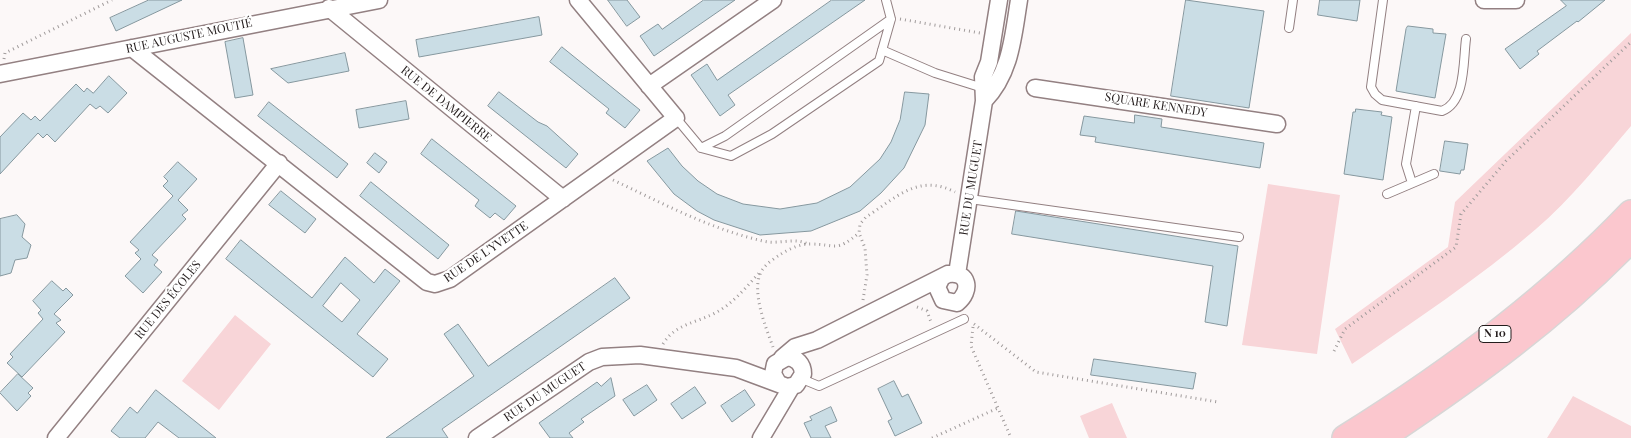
<!DOCTYPE html>
<html>
<head>
<meta charset="utf-8">
<style>
	body { margin:0 }
	canvas { display:block; background:#fcf8f8 }
</style>
</head>
<body>
<canvas width="1631" height="438"></canvas>
<script>
const context = document.querySelector('canvas').getContext('2d');
context.lineJoin = 'round';
function fillPath(path, color) { context.fillStyle = color; context.fill(path, 'evenodd'); }
function trace(path, color, width, dash) { context.strokeStyle = color; context.lineWidth = width; context.lineCap = dash ? 'butt' : 'round'; context.setLineDash(dash || []); context.stroke(path); }
function label(font, color, halo, rows, align = 'center') {
  context.font = font + ' "Playfair Display",serif'; context.lineWidth = 4.5; context.setLineDash([]); context.textBaseline = 'middle'; context.strokeStyle = halo; context.fillStyle = color; for (const [text, x, y, turn = 0] of rows) {
    context.save(); context.translate(x, y); context.rotate((+turn || 0) * Math.PI / 180); context.textAlign = isNaN(turn) ? turn : align; if (halo) context.strokeText(text, 0, 0); context.fillText(text, 0, 0); context.restore();
  }
}
fillPath(new Path2D(`
	M1631,33V126C1601,161 1571,199 1536,229C1478,279 1414,321 1352,364L1335,329L1448,247L1455,202Z
	M1268,184L1340,195L1317,354L1242,345Z
	M235,315L271,344L219,410L182,381Z
	M1573,396L1631,426V438H1547Z
	M1112,403L1127,438H1089L1080,416Z`), '#f8d5d8');
const building = new Path2D(`
	M149,0H182L116,31L110,18Z
	M608,0H627L640,17L627,26Z
	M704,0H735L654,56L640,36L658,24L662,29Z
	M832,0H865L728,95L735,105L720,116L691,75L707,64L717,80Z
	M1186,0L1264,11L1249,108L1171,96Z
	M1320,0H1360L1357,21L1318,15Z
	M1561,0H1605L1578,22L1577,21L1537,51L1539,54L1520,69L1505,49L1566,6Z
	M539,17L542,35L419,57L416,40Z
	M1408,26L1433,29V33L1446,34L1435,98L1396,91L1406,29Z
	M243,38L253,95L235,98L225,42Z
	M562,47L640,110L625,128L606,113L609,109L550,62Z
	M345,53L349,71L288,83L271,69Z
	M109,76L127,93L108,113L100,106L96,109L90,104L55,142L47,134L43,138L38,133L0,174V137L23,113L31,120L35,116L40,121L76,84L84,92L87,88L93,93Z
	M499,92L538,122L547,126L578,154L566,168L488,106Z
	M905,92L929,94L925,125L904,168L881,193L860,211L811,231L760,235L714,220L697,211L674,194L647,161L668,148L682,166L698,181L717,194L743,204L780,209L817,203L850,187L880,159L891,142L900,120Z
	M406,101L409,119L359,128L356,110Z
	M269,102L348,164L337,178L258,116Z
	M1356,109L1382,112L1381,115L1392,117L1383,180L1344,174L1353,112H1355Z
	M1135,115L1162,119L1161,127L1264,143L1260,168L1095,142L1096,137L1080,135L1084,116L1134,123Z
	M432,139L516,206L504,220L495,213L490,218L475,206L479,200L421,154Z
	M1445,141L1468,144L1464,170H1461L1460,174L1440,171Z
	M375,153L387,162L379,173L367,163Z
	M178,162L197,179L178,200L188,210L182,215L186,219L152,255L158,260L154,265L162,272L143,293L125,276L141,259L135,253L139,250L130,242L173,196L163,186L168,181L164,177Z
	M371,182L449,245L438,259L360,196Z
	M281,191L316,219L305,233L269,205Z
	M1016,211L1238,246L1227,326L1205,322L1213,266L1012,234Z
	M17,215L25,224L22,237L31,245L27,258L15,260L11,273L0,276V219Z
	M241,240L312,298L345,257L374,283L385,269L400,281L357,334L388,359L373,377L226,259ZM341,283L360,300L342,322L323,306Z
	M615,278L630,298L442,429L448,438H386L474,376L444,334L458,324L488,366Z
	M52,281L63,291L66,288L73,295L54,314L61,320L56,323L65,332L22,377L7,363L13,357L10,354L43,319L38,313L41,310L33,301Z
	M1094,359L1196,373L1193,389L1091,375Z
	M18,374L33,388L28,393L31,396L17,411L0,393Z
	M611,378L615,396L581,419L584,422L569,433L573,438H550L539,423L597,382L601,386Z
	M894,381L902,397L908,394L922,423L895,436L888,421L892,419L878,389Z
	M647,385L657,400L634,416L623,400Z
	M695,387L706,403L682,419L671,404Z
	M156,390L216,438H179L158,422L145,438H120L111,431L130,407L137,413Z
	M745,390L755,405L732,422L721,406Z
	M831,407L837,421L825,426L831,438H811L804,423L812,420L810,417Z`);
fillPath(building, '#cadde5');
trace(building, '#86989f', 1);
const lane = new Path2D(`
	M1383,0L1371,87L1375,94L1382,100L1442,111C1466,102 1463,61 1466,39
	M1289,28L1293,0
	M882,50L935,73L983,88
	M676,118L701,148L725,136L891,19
	M701,148L731,156L772,134L879,61L891,19L886,0
	M1412,183L1406,164L1416,106
	M1387,194L1434,174
	M970,199L1239,237
	M802,379L819,386L964,319`);
const street = new Path2D(`
	M1484,0H1516
	M329,8L563,199
	M132,48L427,282L435,284L450,279L676,118L578,0
	M0,74L379,0
	M649,86L773,0
	M1035,88L1277,124
	M984,101C1011,73 1013,37 1019,0
	M957,274L984,101L983,77L989,62L999,0
	M782,358L795,347L817,340L948,274C969,271 972,291 957,303L943,300L937,287L941,279
	M56,438L279,163
	M477,438L589,362L602,357L640,355L736,368L787,387L796,385L803,374C803,364 797,358 787,357L775,364L773,374L778,383
	M761,438L792,386`);
const primary = new Path2D(`
	M1345,438C1448,374 1547,301 1631,213
	M1381,438C1470,379 1557,316 1631,239`);
trace(lane, '#938082', 10);
trace(street, '#938082', 19);
trace(primary, '#d8d6d6', 28);
trace(new Path2D(`
	M900,19L980,33
	M4,59L5,53L112,0
	M613,180C662,203 710,229 763,241C778,245 794,237 808,244
	M863,300L867,275L865,248L859,233L860,224L866,217C896,198 918,173 955,192
	M917,307L927,311L931,322
	M974,324L1036,372L1218,402
	M973,327L971,346L1011,438
	M663,344C675,324 696,323 715,313C733,304 747,286 761,271
	M773,347C766,328 749,287 763,269C767,263 775,258 781,254C789,249 800,244 810,244C837,244 835,253 859,233
	M1334,351L1345,329L1456,247L1461,214L1506,161L1631,42
	M932,438L998,408`), '#a09b9b', 3, [1, 4]);
trace(lane, '#fff', 8);
trace(street, '#fff', 16);
trace(primary, '#fbc7ce', 25);
for (const [x, y, w] of [
	[1495,334,32]
]) { const box = new Path2D(); box.roundRect(x - w / 2, y - 8.5, w, 17, 4); context.fillStyle = '#fff'; context.fill(box); trace(box, '#241d1d', 1); }
label('bold 11px', '#241d1d', null, [
	["N 10",1495,334]
]);
label('12px', '#241d1d', '#fff', [
	["RUE AUGUSTE MOUTIÉ",189,36,-12],
	["RUE DE DAMPIERRE",446,104,39],
	["SQUARE KENNEDY",1156,105,9],
	["RUE DU MUGUET",971,188,-81],
	["RUE DE L'YVETTE",486,252,-34],
	["RUE DES ÉCOLES",168,300,-51],
	["RUE DU MUGUET",545,392,-34]
]);
</script>
</body>
</html>
